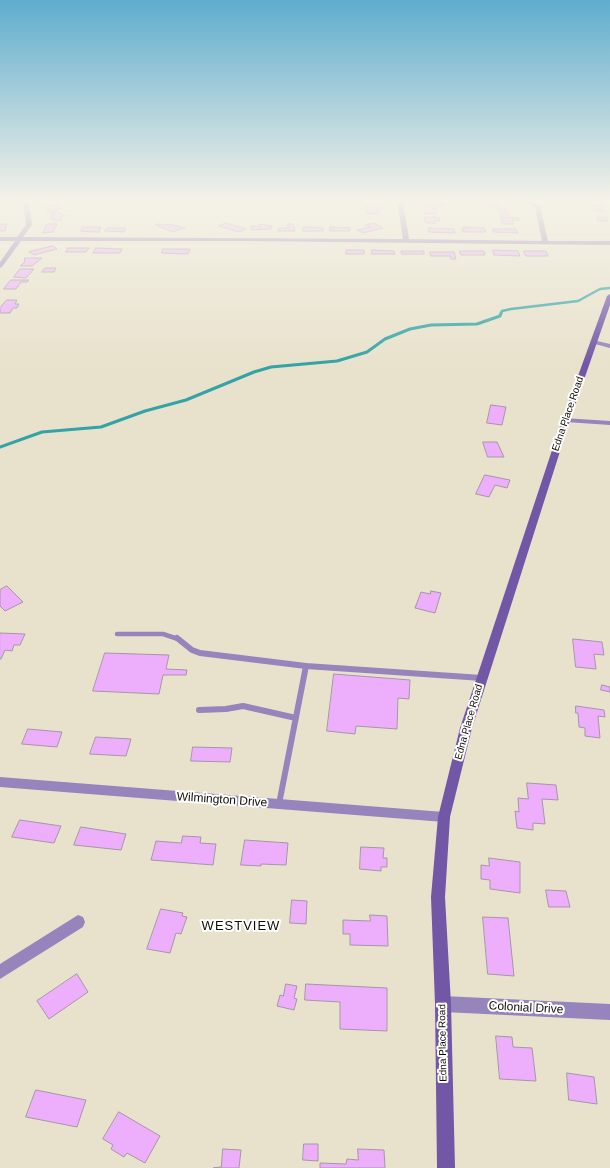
<!DOCTYPE html>
<html>
<head>
<meta charset="utf-8">
<style>
	body { margin:0 }
	canvas { display:block; background:#e8e2cc }
</style>
</head>
<body>
<canvas width="610" height="1168"></canvas>
<script>
const context = document.querySelector('canvas').getContext('2d');
context.lineJoin = 'round';
function trace(path, color, width, dash) { context.strokeStyle = color; context.lineWidth = width; context.lineCap = dash ? 'butt' : 'round'; context.setLineDash(dash || []); context.stroke(path); }
function fillPath(path, color) { context.fillStyle = color; context.fill(path, 'evenodd'); }
function label(font, color, halo, rows, align = 'center') {
  context.font = font + ' Helvetica,sans-serif'; context.lineWidth = 4; context.setLineDash([]); context.textBaseline = 'middle'; context.strokeStyle = halo; context.fillStyle = color; for (const [text, x, y, turn = 0] of rows) {
    context.save(); context.translate(x, y); context.rotate((+turn || 0) * Math.PI / 180); context.textAlign = isNaN(turn) ? turn : align; if (halo) context.strokeText(text, 0, 0); context.fillText(text, 0, 0); context.restore();
  }
}
trace(new Path2D(`
	M501,314L502,311L511,309L578,301L600,289L610,288`), '#33a3a7', 2.5);
trace(new Path2D(`
	M0,447L42,432L101,427L145,411L186,400L254,372L271,367L337,361L367,352L385,339L410,329L431,325L477,324L500,316L501,313`), '#33a3a7', 3);
const building = new Path2D(`
	M424,201L442,202H446L447,205L436,206L433,204L434,206H425L422,203Z
	M488,201H498L500,207H490Z
	M593,204L601,205L604,212L595,211Z
	M56,205V207H60L61,209H56L57,212H47V206Z
	M368,206L378,207L380,211H378V214H368V212H365L368,209L365,207Z
	M441,207L435,208L436,214H424L426,208Z
	M498,209H507L510,215H501Z
	M61,213L65,216H61V220H52L51,214Z
	M425,217H439L440,221H435L436,223H426Z
	M501,217L519,218L520,220H512L514,224H503Z
	M598,217H607L608,221H598Z
	M226,223L246,229L239,232L219,226Z
	M374,223L383,228L363,233L357,230L370,227L366,225Z
	M0,224H7L5,231H0Z
	M47,224H57L53,232L43,233Z
	M160,224L163,225L168,224L185,228L172,232L156,225Z
	M260,224L272,226L271,229L251,230V226H260Z
	M288,224H293L295,231H278L279,228H288Z
	M83,227H101L99,232H91L81,231Z
	M304,227L323,228V231H303Z
	M330,227L350,228V231H330Z
	M464,227L484,228L486,232H463L462,228H465Z
	M107,228H126L124,232L105,231Z
	M429,228L454,229L455,233L429,232Z
	M493,229H516L518,233L494,232Z
	M53,246L57,249L34,255L29,252Z
	M68,248H89L86,252H66Z
	M96,248L122,249L120,253H93Z
	M163,249H190L188,254L162,253Z
	M347,250H364V254H346Z
	M372,250L394,251L395,254H372Z
	M493,250L518,251L520,256L494,255Z
	M401,251H424V254H402Z
	M460,251H484L485,255H461Z
	M524,251H546L548,256H526Z
	M430,252H454L456,259H451L450,256H431Z
	M25,258H42L32,266H20L24,263Z
	M45,268H56L54,272H42Z
	M20,269H34L26,278L14,277Z
	M11,280H29L27,282H21L16,289H4Z
	M7,300H17L15,304H19L17,308H13L10,313H0V308Z
	M491,405L506,407L502,425L487,423Z
	M483,442H497L504,457H488Z
	M485,475L510,480L507,488L495,485L489,497L476,494Z
	M7,586L23,602L5,611L0,606V590Z
	M431,591L441,593L435,613L415,608L421,592L430,594Z
	M0,633L25,634L20,645H14L12,651L5,650L1,659H0Z
	M573,639L602,642L604,655L594,654L596,669L576,667Z
	M105,653L169,655L166,669L187,670L186,675H163L159,694L93,691Z
	M334,674L410,680L409,699L398,698L397,729L356,726L355,734L327,731Z
	M602,685L610,687V692L601,690Z
	M576,706L604,710L605,717L598,716L600,738L585,736V728L579,727L578,713H576Z
	M28,729L62,732L57,747L22,744Z
	M96,737L131,739L126,756L90,754Z
	M193,747L232,748L230,762L191,761Z
	M527,783L556,785L558,800L542,799L545,824L533,823V830L517,828L515,811L519,812L518,798L528,799Z
	M20,820L61,826L54,843L12,837Z
	M81,827L126,834L121,850L74,845Z
	M183,836L201,837L200,843L216,844L213,865L151,860L156,841L181,843Z
	M245,840L288,843L286,865L261,864V866L241,865Z
	M361,847L384,848L383,858H387V867H381V871L360,869Z
	M489,858L520,862V893L490,889V880L481,879V865L489,866Z
	M546,890L566,891L570,907H549Z
	M292,900L307,901L306,924L290,923Z
	M161,909L183,913L182,916L187,917L181,934L176,933L170,953L147,949Z
	M370,915L387,916L388,946L350,945V934H343V920L370,921Z
	M483,917L508,918L514,976L488,974Z
	M77,974L88,992L49,1019L37,1001Z
	M286,984L297,986L294,998L297,999L294,1010L277,1006L280,995L283,996Z
	M306,984L387,988V1031L340,1029V1002L305,1000Z
	M496,1036L512,1037L513,1047L532,1048L536,1081L500,1079Z
	M567,1073L594,1077L597,1104L569,1100Z
	M36,1090L86,1100L77,1127L26,1117Z
	M119,1112L160,1136L145,1163L127,1153L124,1157L111,1149L113,1145L103,1139Z
	M304,1144H318V1161L303,1160Z
	M223,1149L241,1150L239,1168H213L221,1167Z
	M358,1149L384,1150L385,1168H320V1163L346,1164L347,1159L358,1160Z`);
fillPath(building, '#edaffb');
trace(building, '#a496a8', 1);
trace(new Path2D(`
	M117,634H163L178,639`), '#9685bc', 4.5);
trace(new Path2D(`
	M177,638L192,650L200,653L306,666
	M199,710L226,709L243,706L296,718
	M279,804L306,666L482,678`), '#9685bc', 6);
fillPath(new Path2D(`
	M23,201H29L32,225L23,237L403,239L397,201H403L409,239L542,241L535,207L522,201H529L540,206L548,241H610V245L244,241H21L2,267L0,268V262L15,241H0V237H17L26,225Z
	M593,340L610,344V348L591,343L590,342Z
	M563,418L610,421V425L566,422L562,420Z
	M0,777L444,812L449,813L450,817L449,821L444,822L0,787Z
	M78,915L83,917L85,922L83,927L0,979V964Z
	M443,996L610,1004V1020L443,1012L438,1009L435,1004L438,999Z`), '#9685bc');
fillPath(new Path2D(`
	M610,294V305L570,420L472,728L450,817L445,897L451,1004L455,1168H437L435,1004L431,897L438,817L460,728L562,420L607,296Z`), '#7257a6');
const sky = context.createLinearGradient(0, 0, 0, 364);
sky.addColorStop(0, '#5fadce');
sky.addColorStop(0.55, '#f5f2e8');
sky.addColorStop(1, '#f5f2e800');
context.fillStyle = sky;
context.fillRect(0, 0, 610, 364);
label('10px', '#0f0d06', '#fff', [
	["Edna Place Road",568,414,-71],
	["Edna Place Road",469,722,-74],
	["Edna Place Road",443,1043,-91]
]);
label('12px', '#0f0d06', '#fff', [
	["Wilmington Drive",222,800,4],
	["Colonial Drive",526,1008,3]
]);
context.letterSpacing = '1px';
label('13px', '#0f0d06', '#fff', [
	["WESTVIEW",241,926]
]);
context.letterSpacing = '0px';
</script>
</body>
</html>
